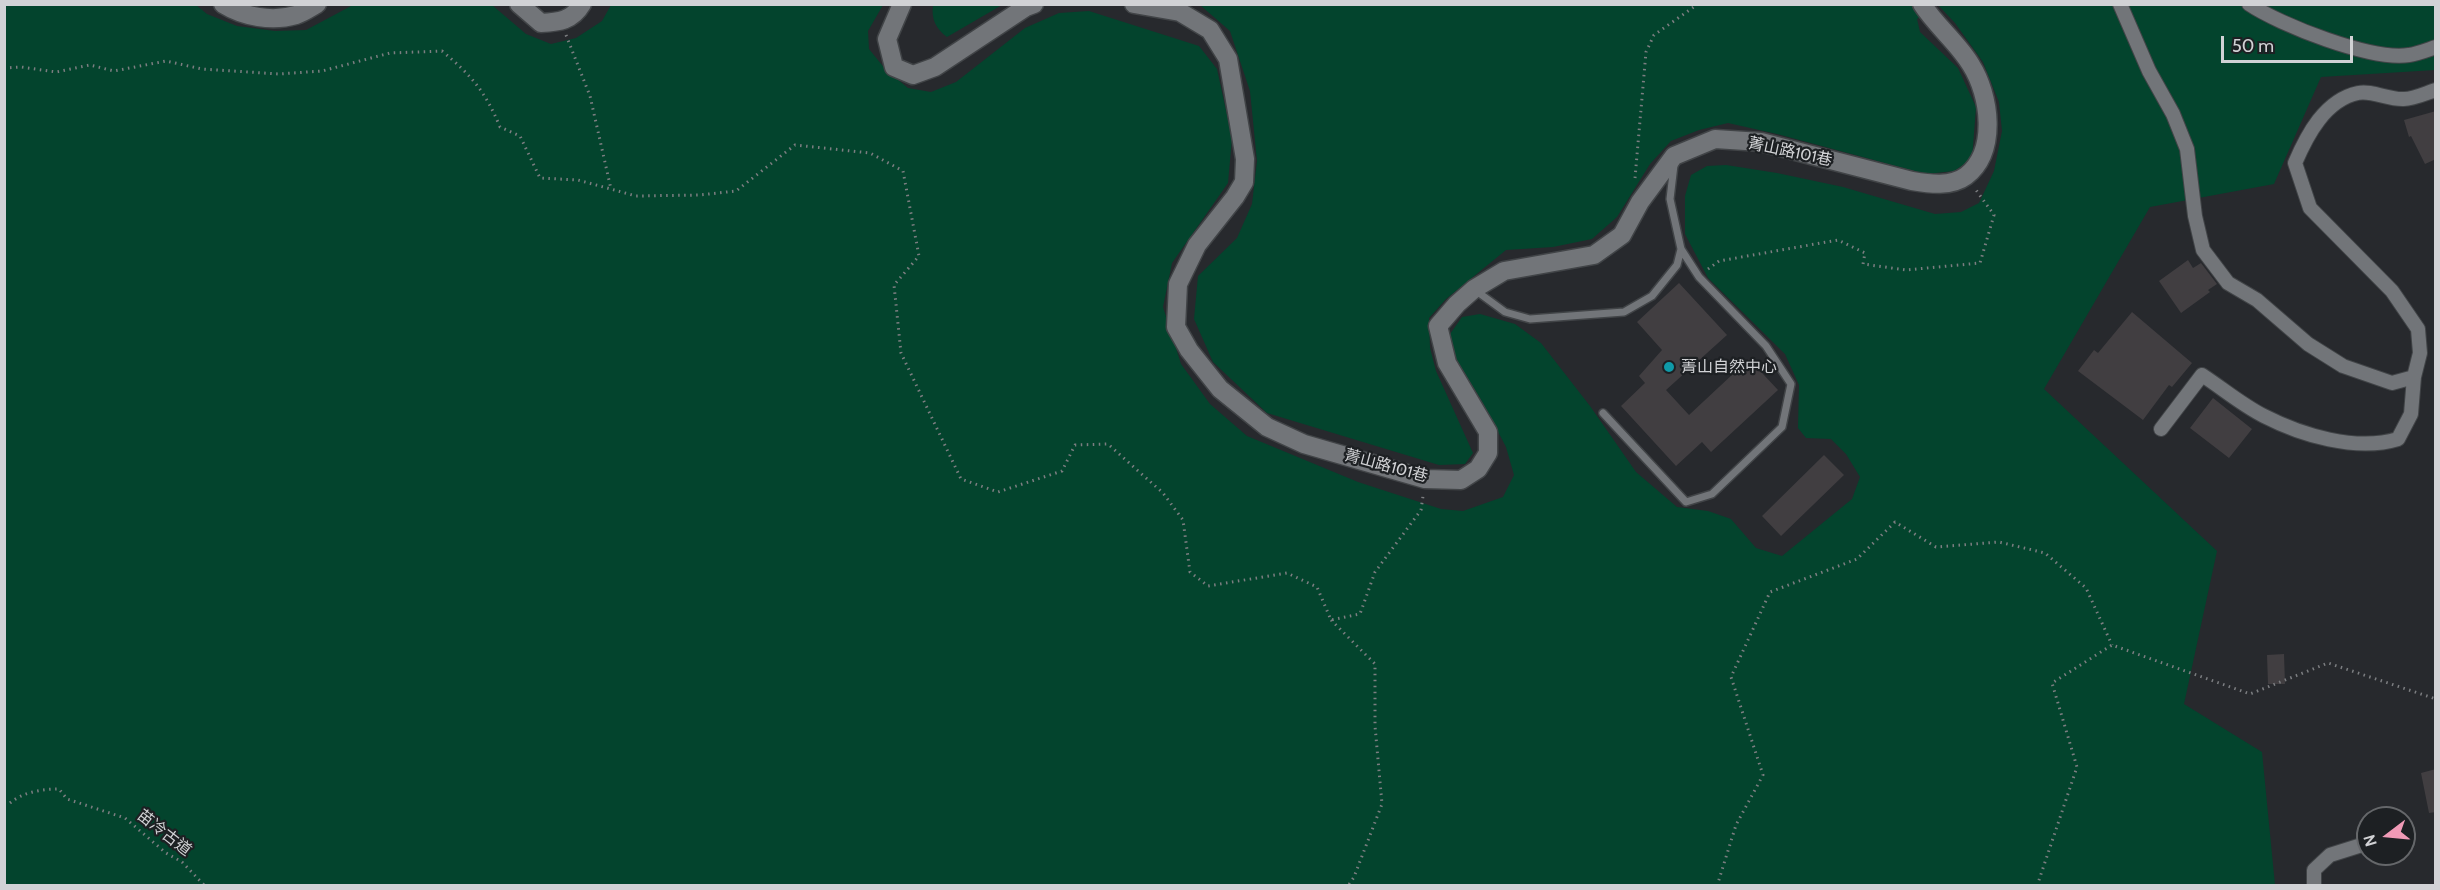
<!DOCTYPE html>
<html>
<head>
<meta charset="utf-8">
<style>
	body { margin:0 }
	#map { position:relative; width:2440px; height:890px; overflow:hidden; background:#27292d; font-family:Cabin,sans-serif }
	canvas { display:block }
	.frame { position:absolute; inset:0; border:6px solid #d1d2d5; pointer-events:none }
	.north { position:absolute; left:2356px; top:806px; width:60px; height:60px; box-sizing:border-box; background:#1d2023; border:2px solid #65676a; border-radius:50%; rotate:254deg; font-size:16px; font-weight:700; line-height:24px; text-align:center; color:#d1d2d5 }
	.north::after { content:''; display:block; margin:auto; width:21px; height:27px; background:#f09ab6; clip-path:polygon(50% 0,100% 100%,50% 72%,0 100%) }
	.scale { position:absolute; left:2221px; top:36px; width:132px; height:27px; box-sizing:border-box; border:3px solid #d1d2d5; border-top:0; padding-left:8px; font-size:18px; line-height:21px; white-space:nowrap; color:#d1d2d5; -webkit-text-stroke:4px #1d2023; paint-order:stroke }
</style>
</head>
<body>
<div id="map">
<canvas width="2440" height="890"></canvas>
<div class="frame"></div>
<div class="north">N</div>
<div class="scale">50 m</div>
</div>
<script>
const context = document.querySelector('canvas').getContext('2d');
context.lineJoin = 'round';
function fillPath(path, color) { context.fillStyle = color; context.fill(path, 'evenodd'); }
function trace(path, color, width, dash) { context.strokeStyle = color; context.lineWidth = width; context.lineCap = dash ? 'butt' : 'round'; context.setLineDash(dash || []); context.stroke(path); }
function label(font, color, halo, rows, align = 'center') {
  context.font = font + ' Cabin,"Noto Sans TC",sans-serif'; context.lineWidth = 4.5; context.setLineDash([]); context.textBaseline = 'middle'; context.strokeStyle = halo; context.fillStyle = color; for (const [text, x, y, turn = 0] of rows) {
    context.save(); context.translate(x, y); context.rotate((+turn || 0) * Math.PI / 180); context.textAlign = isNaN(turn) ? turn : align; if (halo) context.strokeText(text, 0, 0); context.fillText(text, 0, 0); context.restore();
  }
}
fillPath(new Path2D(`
	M5,5H196L207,14L237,26L275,31L306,30L353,5H492L526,34L551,44L576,38L602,21L611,5H883L868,31L869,49L886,70L908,88L931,92L956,82L1025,28L1059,13L1089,11L1199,46L1217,69L1232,138L1228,183L1172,263L1163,307L1181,364L1210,404L1247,436L1358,482L1441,509L1463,511L1503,497L1514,475L1506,447L1483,403L1455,357L1450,334L1462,317L1480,314L1515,324L1541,343L1590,406L1636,472L1677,507L1708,511L1731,519L1756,548L1782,556L1852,499L1860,477L1846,454L1831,439L1806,438L1798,428L1799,385L1785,354L1708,278L1685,234V196L1691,175L1707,166L1726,165L1777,173L1843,187L1935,214L1961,212L1979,203L1994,171L2002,131L1999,102L1983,62L1955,23L1938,5H2435V70L2321,77L2274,184L2150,207L2044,389L2217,551L2184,704L2262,752L2275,885L5,886Z
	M933,5V4L1002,5L947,37C936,29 931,19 933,5Z
	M1200,5H1933L1917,19L1920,32L1958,68L1976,107L1972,159L1954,171L1926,174L1777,134L1728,123L1699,130L1671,141L1650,164L1617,217L1592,239L1553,247L1506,250L1446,299L1429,318L1430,348L1436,371L1473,453L1465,464L1439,465L1267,413L1213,362L1194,319L1198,276L1237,238L1252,204L1257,161L1250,91L1230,31Z`), '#03442d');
fillPath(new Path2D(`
	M2436,111V159L2425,164L2411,136L2409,137L2404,120Z
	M2188,260L2193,268L2201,263L2217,284L2208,290L2210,292L2181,313L2159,281Z
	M1679,283L1727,335L1666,390L1689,415L1749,359L1778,390L1711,452L1702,442L1676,466L1621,406L1645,383L1639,376L1662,350L1637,322Z
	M2132,312L2192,363L2172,387L2169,385L2143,420L2078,371L2094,350L2098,353Z
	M2213,398L2252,429L2229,458L2190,428Z
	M1824,455L1844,475L1781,536L1762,516Z
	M2284,654L2285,684H2268L2267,655Z
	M2436,769V812L2429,813L2421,773Z`), '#413e41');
const service = new Path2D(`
	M1475,290L1505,312L1530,319L1624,312L1652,296L1677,265L1681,249
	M1603,413L1686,502L1712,494L1782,427L1791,384L1766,346L1699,277L1681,249L1670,199L1674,165`);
const minor = new Path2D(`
	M2120,4L2149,71L2173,114L2187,149L2195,216L2203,250L2228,283L2257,300L2308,344L2343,366L2392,383L2414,377
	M2249,4C2280,25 2372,61 2409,55C2417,54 2427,50 2436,47
	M2161,429L2202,375C2222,388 2242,405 2264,416C2301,435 2356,452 2398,439L2411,414L2414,377L2420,353L2418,329L2392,291L2310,208L2295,163C2307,135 2325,100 2358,93C2372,90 2389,100 2404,99C2414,99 2426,93 2436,90
	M2404,831L2407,830
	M2314,886V870L2330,855L2368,843`);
const tertiary = new Path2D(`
	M223,4C244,17 272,22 296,15C303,13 310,8 317,4
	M519,4L541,23C559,22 572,21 582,4
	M902,4L887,39L894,67L913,75L935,67L1026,7L1034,4
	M1134,4L1180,12L1210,30L1228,59L1245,159L1244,182L1235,197L1197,245L1178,284L1176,327L1189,350L1220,389L1267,427L1304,444L1425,479L1461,480L1478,469L1488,453V432L1447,363L1438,326L1457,304L1474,289L1504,271L1594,255L1622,235L1640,202L1674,156L1715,139L1761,142L1912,181C1930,184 1951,187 1966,176C1998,151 1990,95 1971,65C1958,43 1936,26 1922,4`);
trace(service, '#414447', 10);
trace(minor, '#414447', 16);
trace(tertiary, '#414447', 21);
trace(new Path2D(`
	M566,35L590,96L611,189
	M4,68L21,67L56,72L90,65L114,71L166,61L202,69L279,74L322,71L390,53L442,51C472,76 485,91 500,127L520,136L540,178L578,180L636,196L700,195L736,191L795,145L870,153L903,171L919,256L894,285L901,353L961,479L998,492L1062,471L1075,445L1108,444L1163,493L1183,520L1190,572L1208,586L1287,573L1317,587L1331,620L1360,614L1375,572L1421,510L1423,496
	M1635,178L1646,52L1654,35L1698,4
	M1708,269L1719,261L1838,240L1865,253L1863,264L1906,270L1980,263L1994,215L1976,190
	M1331,620L1375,664V726L1382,804L1354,877L1348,886
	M4,803H10C23,792 42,789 59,789L67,799L125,818L166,853L182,862L205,886
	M1717,886L1736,825L1763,775L1731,677L1770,592L1857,559L1895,522L1936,547L1999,542L2045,553L2086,588L2112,645
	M2037,886L2077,767L2052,683L2112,645L2250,694L2328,663L2436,699`), '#7c7e81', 3, [1.5, 4.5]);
trace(service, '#727579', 7);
trace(minor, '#727579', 14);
trace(tertiary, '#727579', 18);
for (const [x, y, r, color] of [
	[1669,367,6,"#0f9aa8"]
]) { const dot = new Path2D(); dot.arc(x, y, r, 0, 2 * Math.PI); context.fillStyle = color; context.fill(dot); trace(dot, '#1d2023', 2); }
label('16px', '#d1d2d5', '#1d2023', [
	["菁山路101巷",1790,152,12],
	["菁山路101巷",1386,466,15],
	["苗冷古道",164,833,38]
]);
label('16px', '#d1d2d5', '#1d2023', [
	["菁山自然中心",1681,367]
], 'left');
</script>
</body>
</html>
